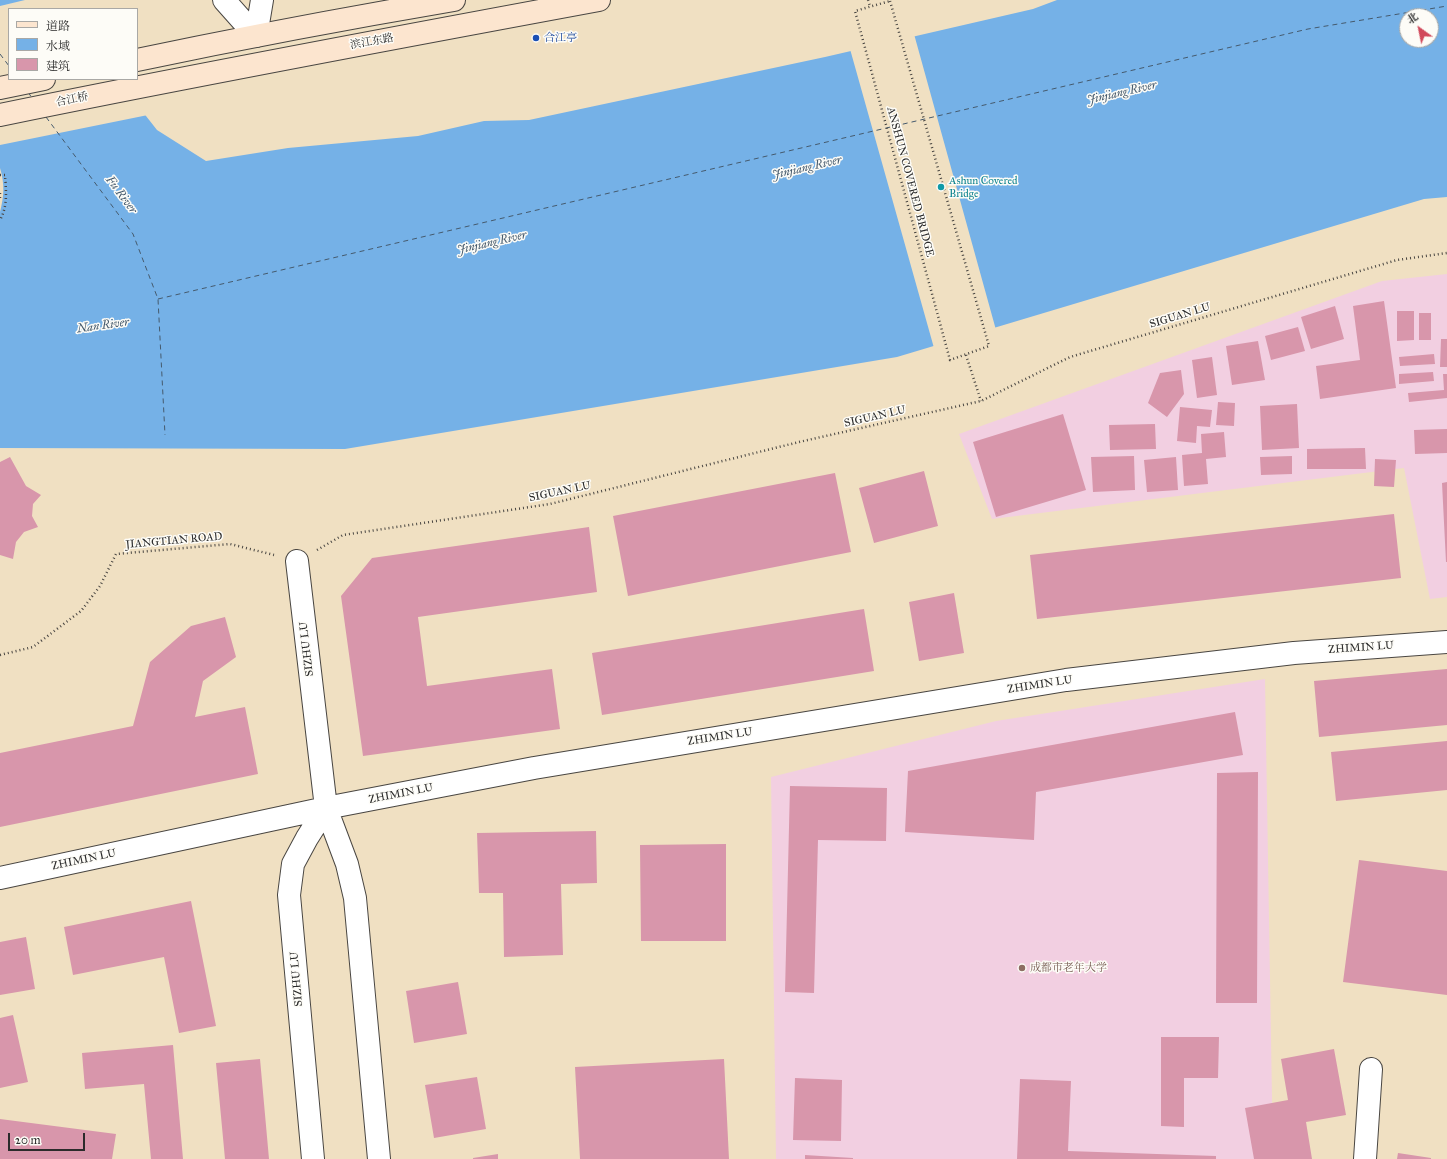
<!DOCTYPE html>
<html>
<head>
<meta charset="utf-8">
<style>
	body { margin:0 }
	#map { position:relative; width:1447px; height:1159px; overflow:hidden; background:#f0e0c2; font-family:"IM FELL Great Primer","Noto Serif SC",serif }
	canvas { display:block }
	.legend { position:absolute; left:8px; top:8px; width:130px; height:72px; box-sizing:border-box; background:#fdfcf7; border:1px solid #a9a8a5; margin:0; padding:5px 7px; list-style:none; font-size:12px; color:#2b2b2b }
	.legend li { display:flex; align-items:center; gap:8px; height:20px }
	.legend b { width:20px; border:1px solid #a9a8a5 }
	.north { position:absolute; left:1399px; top:8px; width:40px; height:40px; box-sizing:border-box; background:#fdfcf7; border:1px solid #a9a8a5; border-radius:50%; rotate:327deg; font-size:11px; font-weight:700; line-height:16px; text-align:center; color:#2b2b2b }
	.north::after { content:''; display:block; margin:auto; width:14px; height:18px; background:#d1495b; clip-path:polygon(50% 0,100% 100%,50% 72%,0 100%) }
	.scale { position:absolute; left:8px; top:1133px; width:77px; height:18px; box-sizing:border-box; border:2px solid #2b2b2b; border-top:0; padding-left:5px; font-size:12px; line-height:14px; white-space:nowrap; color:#2b2b2b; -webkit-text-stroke:3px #fdfcf7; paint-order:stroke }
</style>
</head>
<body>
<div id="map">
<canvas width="1447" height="1159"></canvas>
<ul class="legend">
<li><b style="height:5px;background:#fce5cf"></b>道路</li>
<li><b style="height:11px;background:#75b1e7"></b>水域</li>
<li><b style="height:11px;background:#d896ab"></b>建筑</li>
</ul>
<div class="north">北</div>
<div class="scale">20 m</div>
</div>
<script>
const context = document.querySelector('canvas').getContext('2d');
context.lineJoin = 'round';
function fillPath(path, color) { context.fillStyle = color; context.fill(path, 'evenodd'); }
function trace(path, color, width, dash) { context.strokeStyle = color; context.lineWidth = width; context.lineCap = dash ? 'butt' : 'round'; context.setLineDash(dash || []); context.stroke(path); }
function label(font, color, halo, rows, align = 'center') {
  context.font = font + ' "IM FELL Great Primer","Noto Serif SC",serif'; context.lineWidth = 3; context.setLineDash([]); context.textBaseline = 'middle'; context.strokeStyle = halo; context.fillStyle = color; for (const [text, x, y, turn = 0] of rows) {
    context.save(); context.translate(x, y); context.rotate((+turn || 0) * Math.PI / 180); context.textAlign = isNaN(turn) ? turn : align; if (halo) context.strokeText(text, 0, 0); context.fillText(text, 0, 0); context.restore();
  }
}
fillPath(new Path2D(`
	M1447,274V597L1430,599L1404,468L992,519L959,434L1382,281Z
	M1265,679L1273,1159H776L771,777L996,721Z`), '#f2cfe1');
fillPath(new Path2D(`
	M0,0H55L9,9V79H117L157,130L206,161L288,148L418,136L484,121L529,120L825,57L1033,9L1057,0H1447V197L1424,199L897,357L345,449L0,448V212C4,196 5,185 0,168ZM1407,16H1431V40H1407Z`), '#75b1e7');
fillPath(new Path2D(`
	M25,0H57L64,9H9V79H120L148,115L0,145V6Z
	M914,34L996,330L934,348L850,49Z`), '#f0e0c2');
trace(new Path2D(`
	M0,54L9,66
	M28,92L32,98
	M46,117L133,234L158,299L165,435
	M158,299L1308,29L1447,6`), '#455a6d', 1, [5, 4]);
fillPath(new Path2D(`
	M1384,301L1396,388L1320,399L1316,366L1360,360L1353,306Z
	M1335,306L1344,339L1311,349L1301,317Z
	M1397,311H1414V340L1397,341Z
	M1419,313H1431V340H1419Z
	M1298,327L1305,351L1271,360L1265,336Z
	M1441,339H1447V367H1440Z
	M1258,341L1265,380L1232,385L1226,346Z
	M1434,354L1435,364L1400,366L1399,357Z
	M1212,357L1217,395L1197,398L1192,360Z
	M1181,370L1184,394L1167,417L1148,403L1160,373Z
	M1433,372L1434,381L1399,384V374Z
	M1443,374H1447V398L1409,402L1408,393L1444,390Z
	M1218,402L1235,403L1234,426L1216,425Z
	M1297,404L1299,448L1262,450L1260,406Z
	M1180,407L1212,410L1210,427L1197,426L1196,443L1177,441Z
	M1063,414L1086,490L996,517L973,442Z
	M1155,424L1156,449L1110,450L1109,425Z
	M1447,429V453L1415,454L1414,430Z
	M1224,432L1226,457L1206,459L1208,484L1184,486L1182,455L1202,453L1201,434Z
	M1365,448L1366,469H1307V449Z
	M1134,456L1135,490L1093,492L1091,457Z
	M1292,456V474L1261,475L1260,457Z
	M10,457L26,486L41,495L33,504L32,516L38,527L24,532L16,542L13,559L0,555V462Z
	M1176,457L1178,490L1147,492L1144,460Z
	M1375,459L1396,460L1394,487L1374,486Z
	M924,471L938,526L874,543L859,488Z
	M835,473L851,552L628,596L613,516Z
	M1447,482V562H1446L1442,483Z
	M1394,514L1401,578L1037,619L1030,555Z
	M589,527L597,592L418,617L427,686L552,669L560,729L363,756L341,596L372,558Z
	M954,593L964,653L919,661L909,602Z
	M864,609L874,671L602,715L592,653Z
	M225,617L236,657L203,681L195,717L245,707L258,774L0,827V753L133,726L150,662L191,626Z
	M1447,669V725L1319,737L1314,681Z
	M1235,712L1243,755L1036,792L1034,840L905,832L908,771Z
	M1447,741V790L1336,801L1331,752Z
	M1258,772L1257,1003H1216L1217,773Z
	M790,786L887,788L886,841L818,840L814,993L785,992Z
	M596,831L597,883L561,884L563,955L504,957L503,893H479L477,833Z
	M726,844V941H641L640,845Z
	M1359,860L1447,871V995L1343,982Z
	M191,901L216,1026L179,1033L164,957L73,975L64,927Z
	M26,937L35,989L0,995V942Z
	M458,982L467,1034L414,1043L406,991Z
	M13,1015L28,1082L0,1088V1018Z
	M1161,1037H1219L1218,1078H1184V1127L1161,1126Z
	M173,1045L183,1159H151L144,1084L85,1089L82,1053Z
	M1334,1049L1346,1115L1306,1122L1312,1159H1254L1245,1108L1288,1100L1281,1059Z
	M260,1059L269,1159H225L216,1063Z
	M724,1059L729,1159H580L575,1067Z
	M477,1077L486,1129L434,1138L425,1085Z
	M795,1078L842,1080L841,1141L793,1140Z
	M1020,1079L1071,1081L1068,1151L1216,1156V1159H1017Z
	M0,1119L116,1134L112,1159H0Z
	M1398,1153L1431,1158V1159H1397Z
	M498,1154V1159H473V1158Z
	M805,1155L853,1158V1159H805Z`), '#d896ab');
const street = new Path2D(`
	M224,0L256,36
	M256,36L262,0
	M297,561L326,808L347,864L355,898L379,1159
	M0,878L326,808L534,768L1066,680L1294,653L1447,642
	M313,1159L289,895L293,864L307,838L326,808
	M1365,1159L1371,1069`);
const secondary = new Path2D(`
	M137,60C242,38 348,18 454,0
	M0,88L44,79
	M0,115C199,74 399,37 599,0`);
trace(street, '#494642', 24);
trace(secondary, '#494642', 24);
trace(new Path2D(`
	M868,0L870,6
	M890,1L989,346L950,360L855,11Z
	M0,175H5C6,190 8,206 0,220
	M0,193V201
	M966,355L981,401
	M317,550L343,535L550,504L799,442L981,401L1070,357L1397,260L1447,253
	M0,655L33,647L81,611L100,586L116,554L230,544L274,555`), '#494642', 2.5, [1, 3]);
trace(street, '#fff', 22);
trace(secondary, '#fce5cf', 22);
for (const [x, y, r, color] of [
	[536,38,4,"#1a4fb4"],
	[941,187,4,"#0f9aa8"],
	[1022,968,4,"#8d6e63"]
]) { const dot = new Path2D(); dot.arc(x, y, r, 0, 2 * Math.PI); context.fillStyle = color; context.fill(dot); trace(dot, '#fdfcf7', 1.5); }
label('11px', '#164399', '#fdfcf7', [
	["合江亭",544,38]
], 'left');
label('11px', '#2b2b2b', '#fdfcf7', [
	["滨江东路",372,42,-10],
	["合江桥",72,100,-12],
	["ANSHUN COVERED BRIDGE",910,182,75],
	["SIGUAN LU",1180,316,-17],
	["SIGUAN LU",875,417,-13],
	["SIGUAN LU",560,492,-12],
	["JIANGTIAN ROAD",174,541,-5],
	["ZHIMIN LU",1361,648,-4],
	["SIZHU LU",307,649,-97],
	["ZHIMIN LU",1040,685,-9],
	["ZHIMIN LU",720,737,-9],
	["ZHIMIN LU",401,794,-11],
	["ZHIMIN LU",84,860,-12],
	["SIZHU LU",297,979,-95]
]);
label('11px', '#0d838f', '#fdfcf7', [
	["Ashun Covered",949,181],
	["Bridge",949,194]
], 'left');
label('11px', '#785e54', '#fdfcf7', [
	["成都市老年大学",1030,968]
], 'left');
label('italic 12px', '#455a6d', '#fdfcf7', [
	["Jinjiang River",1122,93,-13],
	["Jinjiang River",807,168,-13],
	["Fu River",121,195,53],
	["Jinjiang River",492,243,-13],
	["Nan River",103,326,-8]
]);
</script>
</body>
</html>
